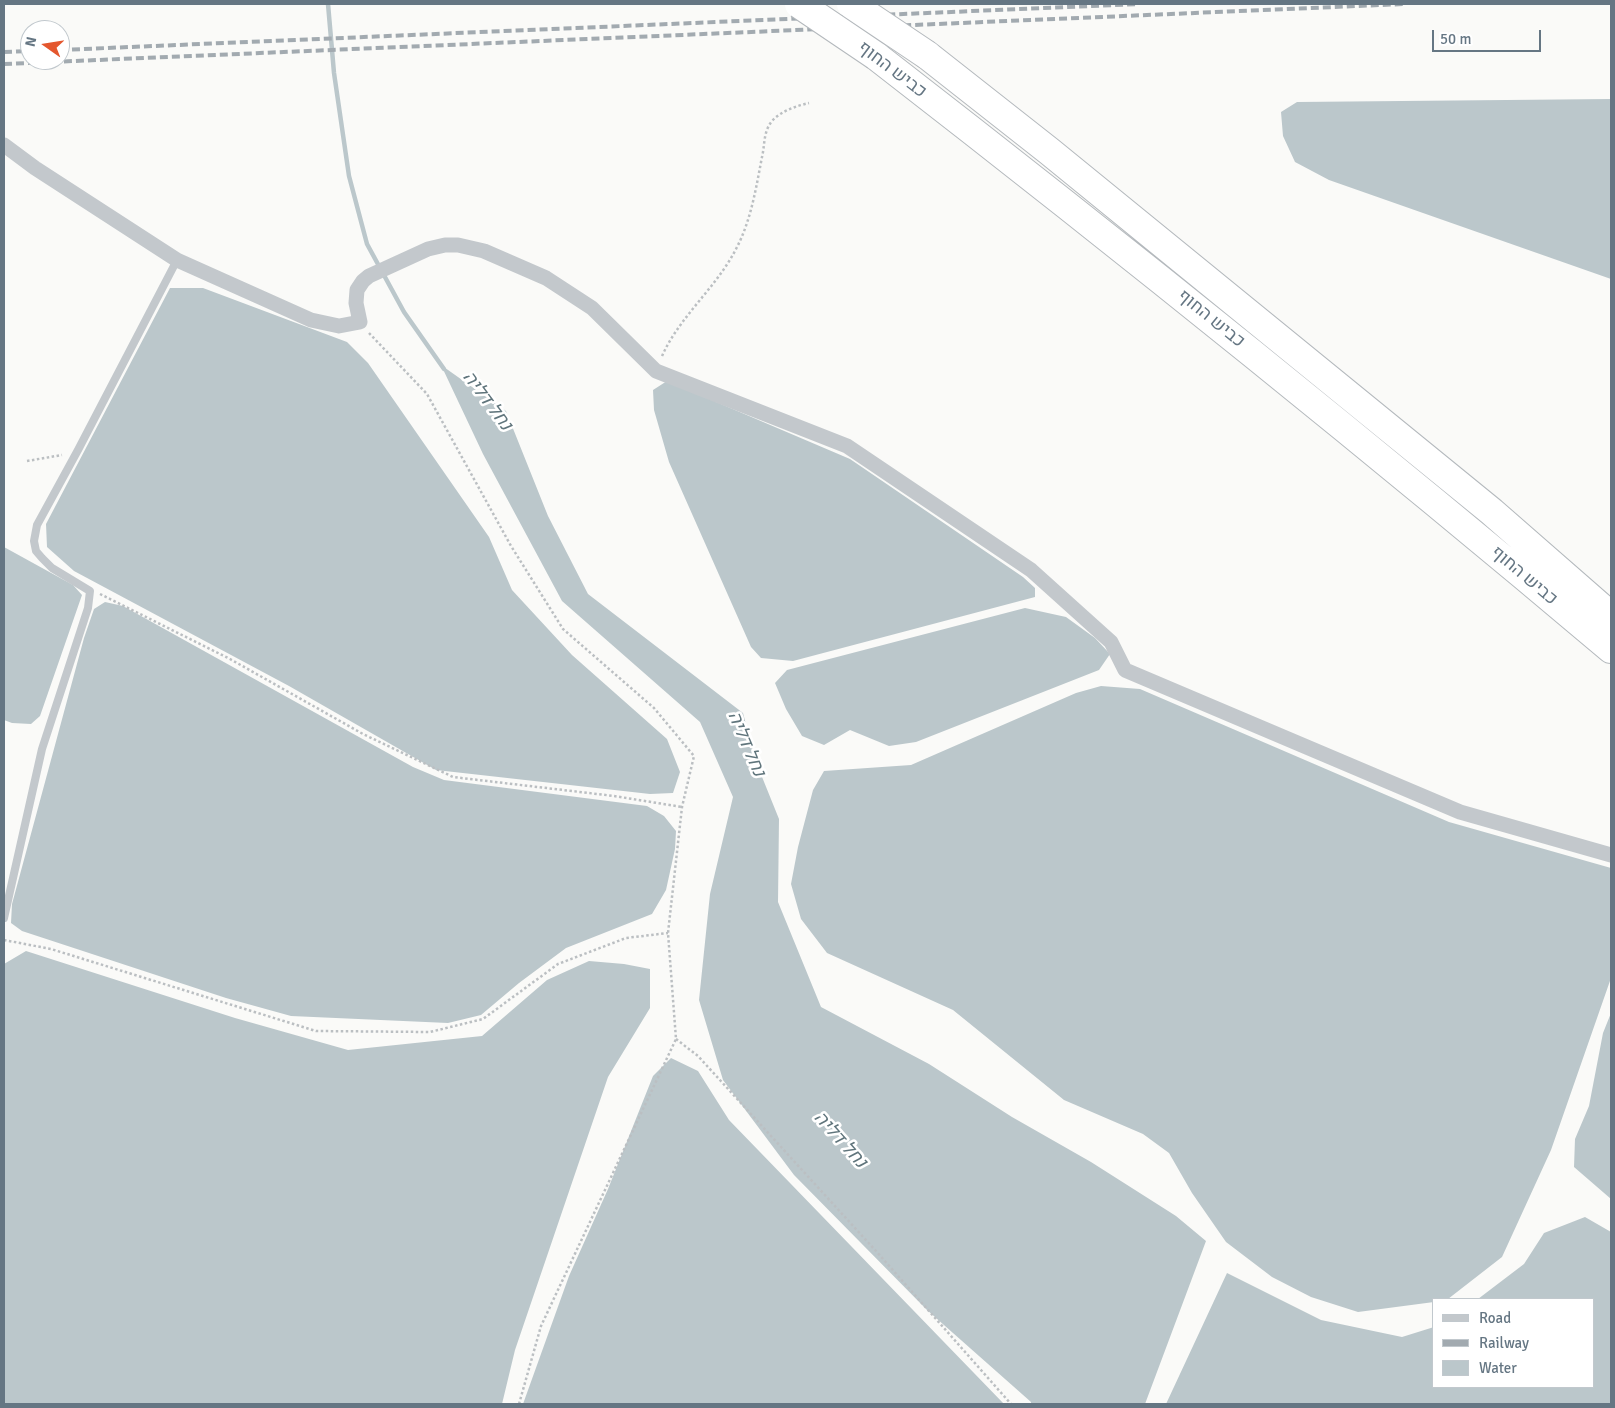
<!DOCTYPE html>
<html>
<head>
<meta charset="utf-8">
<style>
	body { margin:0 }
	#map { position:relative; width:1615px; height:1408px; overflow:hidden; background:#fafaf8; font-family:Signika,sans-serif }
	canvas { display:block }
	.frame { position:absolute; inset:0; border:5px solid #657683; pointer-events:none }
	.legend { position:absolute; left:1432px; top:1298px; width:162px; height:90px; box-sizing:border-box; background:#fff; border:1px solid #c1c8cd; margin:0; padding:6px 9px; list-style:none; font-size:15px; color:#657683 }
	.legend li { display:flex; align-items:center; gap:10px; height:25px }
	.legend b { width:25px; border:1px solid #c1c8cd }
	.north { position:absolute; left:20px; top:20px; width:50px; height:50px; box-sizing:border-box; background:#fff; border:1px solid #c1c8cd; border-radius:50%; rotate:283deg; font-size:14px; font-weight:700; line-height:20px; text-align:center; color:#657683 }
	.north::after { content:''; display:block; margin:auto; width:18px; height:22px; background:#e4572e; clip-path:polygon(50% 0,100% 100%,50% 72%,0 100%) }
	.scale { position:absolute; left:1432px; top:30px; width:109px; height:22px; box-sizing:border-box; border:2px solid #657683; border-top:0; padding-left:6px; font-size:15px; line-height:18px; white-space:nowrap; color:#657683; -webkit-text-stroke:4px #fff; paint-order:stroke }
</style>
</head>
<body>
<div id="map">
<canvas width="1615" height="1408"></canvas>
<div class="frame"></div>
<ul class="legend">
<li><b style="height:6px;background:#c3c8cc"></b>Road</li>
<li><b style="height:6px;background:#a2aab0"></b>Railway</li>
<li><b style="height:14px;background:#bbc7cb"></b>Water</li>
</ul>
<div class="north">N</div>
<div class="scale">50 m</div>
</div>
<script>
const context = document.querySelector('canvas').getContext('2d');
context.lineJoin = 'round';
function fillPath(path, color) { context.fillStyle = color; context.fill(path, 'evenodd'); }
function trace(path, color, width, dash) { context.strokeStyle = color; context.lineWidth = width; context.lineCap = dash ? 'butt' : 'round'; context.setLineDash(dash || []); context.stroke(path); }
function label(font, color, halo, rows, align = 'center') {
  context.font = font + ' Signika,Heebo,sans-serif'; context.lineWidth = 5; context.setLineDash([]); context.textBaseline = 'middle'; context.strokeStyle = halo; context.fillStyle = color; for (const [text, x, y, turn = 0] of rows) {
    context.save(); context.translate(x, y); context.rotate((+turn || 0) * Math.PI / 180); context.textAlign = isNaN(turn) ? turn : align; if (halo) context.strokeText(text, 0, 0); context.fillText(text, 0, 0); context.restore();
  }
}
fillPath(new Path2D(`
	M1611,99V279L1329,180L1295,162L1283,136L1281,112L1297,102Z
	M170,288H203L347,342L368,363L489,537L512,590L572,655L667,739L680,772L673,793L650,794L436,770L289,686L74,571L47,547L46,524Z
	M441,365L506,411L548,516L588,594L743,713L756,762L779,819L778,902L821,1007L929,1064L1012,1117L1091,1162L1176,1216L1206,1241L1145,1404H1031V1402L927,1310L794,1175L723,1080L699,1000L710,894L733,797L700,722L562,601L483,454Z
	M667,381L850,459L1023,577L1035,588V597L793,661L761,658L751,647L669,462L654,410L653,390Z
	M4,547L73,585L82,595L40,716L31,724L12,723L4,720Z
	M105,602L123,606L413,767L444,780L647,806L664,816L676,831L675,849L666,890L652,914L566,948L519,983L481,1015L448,1023L291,1016L226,998L22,931L11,923L12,904L84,638L94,609Z
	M1025,608L1066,617L1095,638L1110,654L1099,670L916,742L889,746L850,730L824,745L802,736L786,709L775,683L787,670Z
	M1101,686L1140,689L1449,822L1611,868V978L1551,1150L1502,1257L1448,1299H1434V1302L1358,1312L1311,1297L1272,1277L1226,1242L1192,1193L1169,1153L1143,1134L1064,1100L953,1010L827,953L801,919L791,884L798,847L813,790L824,771L911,765L1076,693Z
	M26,951L235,1018L348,1050L482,1036L547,980L589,961L624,964L650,969V1008L608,1077L515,1350L502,1404H4V964Z
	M1611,1013V1199L1574,1167L1575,1139L1589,1106L1603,1033Z
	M671,1058L698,1071L729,1120L1004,1404H523L569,1276L608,1189L653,1076Z
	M1585,1217L1611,1232V1404H1166L1227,1273L1321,1320L1402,1337L1434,1327V1387H1594V1299H1478L1524,1264L1544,1233Z`), '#bbc7cb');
trace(new Path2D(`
	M328,4L334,73L349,176L367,244L404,312L444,369`), '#bbc7cb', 4.5);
const motorway = new Path2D(`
	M927,55L1049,151L1492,512L1611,616
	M876,56C1125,249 1370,446 1611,649`);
trace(motorway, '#b4b9bd', 30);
trace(new Path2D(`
	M369,333L427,394L511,546L563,629L654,708L694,756L682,807L668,933L676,1039L541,1326L519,1404
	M662,356C680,316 716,288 736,249C751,221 756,188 762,157C765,145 763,132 772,121C781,111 796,106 809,103
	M27,461L62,455
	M100,594L230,659L363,734L453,777L614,796L682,807
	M4,940L51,949L316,1031L430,1032L483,1019L558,964L626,938L668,933
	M676,1039L698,1056L876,1251L1011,1404`), '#bbbfc2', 2.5, [2.5, 2.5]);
trace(new Path2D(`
	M4,918L42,749L88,608L90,591L52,568L42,558L36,551L34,541L37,525L78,450L177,260`), '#c3c8cc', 8);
trace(new Path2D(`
	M4,145L35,168L177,260L311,320L339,326L360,322L356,303L357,290L363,281L369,276L428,249L445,245H458L484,251L546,278L592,308L656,371L847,446L1031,570L1111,642L1125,670L1460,812L1611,855`), '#c3c8cc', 15);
trace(motorway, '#fff', 28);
trace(new Path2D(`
	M60,50L1138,4
	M4,52L30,51
	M4,64L1404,4`), '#a2aab0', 4, [8, 4]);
const motorwayBridge = new Path2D(`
	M799,4L876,56
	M851,4L927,55`);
trace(motorwayBridge, '#b4b9bd', 30, []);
trace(motorwayBridge, '#fff', 28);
label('18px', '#657683', '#fff', [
	["כביש החוף",892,70,37],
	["כביש החוף",1211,319,39],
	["כביש החוף",1524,576,40]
]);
label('italic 19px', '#60757c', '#fff', [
	["נחל דליה",487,401,53],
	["נחל דליה",746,744,67],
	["נחל דליה",840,1140,48]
]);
</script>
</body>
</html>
